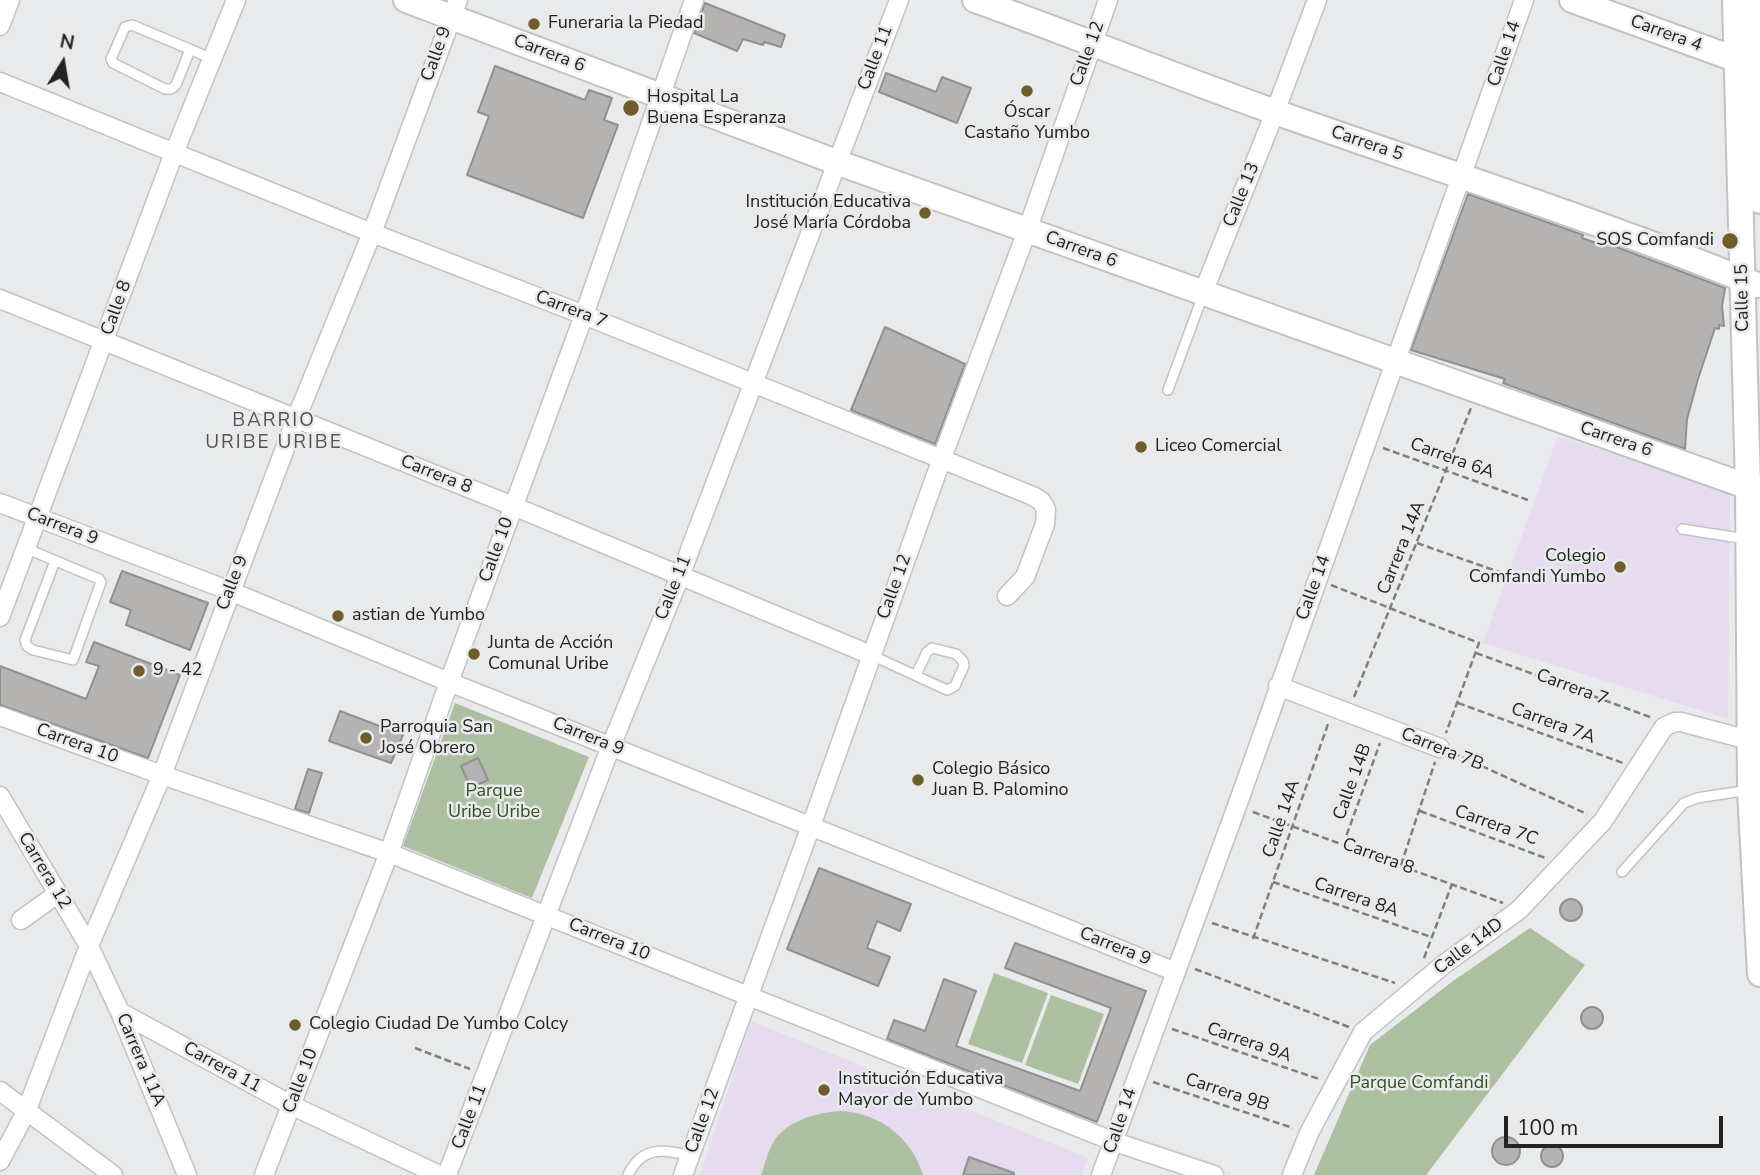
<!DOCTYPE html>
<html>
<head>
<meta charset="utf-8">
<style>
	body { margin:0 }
	#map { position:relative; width:1760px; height:1175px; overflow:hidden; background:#e9eaeb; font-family:"Nunito Sans",sans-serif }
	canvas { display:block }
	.north { position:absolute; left:28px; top:28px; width:70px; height:70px; -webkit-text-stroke:5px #e9eaeb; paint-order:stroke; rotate:11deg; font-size:19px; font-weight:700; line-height:28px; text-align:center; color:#232323 }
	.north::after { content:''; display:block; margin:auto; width:24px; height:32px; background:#232323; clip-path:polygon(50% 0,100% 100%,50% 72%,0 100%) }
	.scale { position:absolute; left:1504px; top:1116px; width:219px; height:32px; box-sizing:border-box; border:4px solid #232323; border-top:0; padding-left:9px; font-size:21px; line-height:24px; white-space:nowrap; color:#232323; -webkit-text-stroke:5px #e9eaeb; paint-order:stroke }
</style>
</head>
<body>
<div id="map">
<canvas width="1760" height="1175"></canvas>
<div class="north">N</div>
<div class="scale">100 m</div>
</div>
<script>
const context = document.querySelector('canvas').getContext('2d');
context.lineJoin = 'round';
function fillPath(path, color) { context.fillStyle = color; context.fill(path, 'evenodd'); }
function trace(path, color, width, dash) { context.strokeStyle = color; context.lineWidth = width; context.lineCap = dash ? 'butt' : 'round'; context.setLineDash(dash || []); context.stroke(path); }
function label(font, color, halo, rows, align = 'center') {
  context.font = font + ' "Nunito Sans",sans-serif'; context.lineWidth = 5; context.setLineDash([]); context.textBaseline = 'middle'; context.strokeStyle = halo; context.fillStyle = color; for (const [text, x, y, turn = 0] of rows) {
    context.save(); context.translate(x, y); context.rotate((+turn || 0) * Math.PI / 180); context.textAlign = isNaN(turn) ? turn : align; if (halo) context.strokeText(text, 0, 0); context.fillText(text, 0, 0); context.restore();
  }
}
fillPath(new Path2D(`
	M1558,436L1730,492L1728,719L1483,643Z
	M751,1021L1088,1158L1082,1175H700Z`), '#e6dbef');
fillPath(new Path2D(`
	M455,703L589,757L532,898L403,846Z
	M1530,928L1585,965L1426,1175H1314L1370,1045L1453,981Z
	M994,973L1048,993L1022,1063L968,1044Z
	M1051,995L1104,1014L1078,1084L1025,1065Z
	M841,1111C880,1113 912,1138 923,1175H761C765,1165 767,1153 773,1143C785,1121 818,1112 841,1111Z`), '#acbfa1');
const building = new Path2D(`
	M705,3L785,35L781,47L764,42L763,45L743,39L737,51L694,33Z
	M495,66L585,100L589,90L612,98L604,120L618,125L583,218L467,175L489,116L478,112Z
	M886,73L936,92L942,77L971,88L957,123L879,92Z
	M1468,194L1583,235L1582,238L1602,245L1603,242L1725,288L1722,306L1724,326L1719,325V329L1715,328L1698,379L1687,419L1685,449L1503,383L1505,379L1411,350Z
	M885,327L965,364L935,444L851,410Z
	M122,571L208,603L190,650L126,625L131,610L110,602Z
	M94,642L180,675L148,758L0,705V666L86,699L99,666L86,662Z
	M340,711L403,735L391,763L329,741Z
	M478,758L488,780L471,788L461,766Z
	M308,769L322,773L309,813L295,809Z
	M819,868L911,904L900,931L877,921L867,948L890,957L878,986L787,949Z
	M1560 910a11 11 0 1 1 22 0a11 11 0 1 1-22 0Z
	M1015,943L1146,991L1097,1122L887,1039L894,1020L925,1031L944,979L976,991L956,1046L1080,1091L1111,1008L1005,968Z
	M1581 1018a11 11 0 1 1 22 0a11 11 0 1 1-22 0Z
	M1492 1151a14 14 0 1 1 28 0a14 14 0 1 1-28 0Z
	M1541 1156a11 11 0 1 1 22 0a11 11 0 1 1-22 0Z
	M969,1157L1014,1173V1175H963Z`);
fillPath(building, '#b4b3b2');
trace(building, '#919090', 2);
const lane = new Path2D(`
	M190,50L176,85L171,89H165L113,63L111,59L125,27L132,25L213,59
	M1168,390L1203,295
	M1682,529L1746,539
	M25,548L99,579L101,582L73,660L33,650L27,646L25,640L55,561
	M871,655L947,690L955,686L964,666L963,661L956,654L932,648L927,652L916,675
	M1622,872L1684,803L1697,798L1749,790
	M628,1175C641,1147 663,1148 690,1156`);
const street = new Path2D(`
	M0,26L10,0
	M0,82L372,233L584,315L1033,496L1041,501L1046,509L1045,524L1025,577L1007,596
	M1203,293L1275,112L1317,0
	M0,299L513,506L871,655
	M0,503L230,591L449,682L1176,972
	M0,617L174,153L236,0
	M1278,686L1440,748
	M0,716L162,775L389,853L1115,1142L1214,1175
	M0,796L89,946L120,1012L187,1175
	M21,920L57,894
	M120,1012L291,1105L439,1175
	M0,1091L113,1175
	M0,1161L26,1112L89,946L162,775L296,419L372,233L458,0
	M264,1175L389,853L449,682L584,315L694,0
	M447,1175L611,746L680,576L899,0
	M683,1175L811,826L942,458L1027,231L1108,0
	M1101,1175L1237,806L1524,0
	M1292,1175L1309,1133L1363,1032L1443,965L1519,910L1603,821L1664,727L1675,722H1681L1760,743`);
const secondary = new Path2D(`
	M406,0L836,162L1760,491
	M975,0C1076,36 1176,77 1278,113C1437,169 1600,221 1757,285
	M1572,0L1749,64
	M1735,0L1748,486L1750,790L1760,974
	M1753,0V66L1760,201`);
trace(lane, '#c1c2c3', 12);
trace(street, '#c1c2c3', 21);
trace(secondary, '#c1c2c3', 28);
trace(new Path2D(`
	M1383,448L1528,500
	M1417,543L1502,573
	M1331,585L1479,643L1446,733
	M1476,653L1650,717
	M1354,697L1471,408
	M1458,703L1623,763
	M1453,753L1587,814
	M1420,811L1548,859
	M1253,812L1503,903
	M1343,845L1380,743
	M1401,865L1435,762
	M1273,882L1431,937
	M1212,923L1395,983
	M1253,939L1328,724
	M1424,958L1452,884
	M1195,969L1349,1027
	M1172,1029L1319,1079
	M415,1048L470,1069
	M1153,1082L1293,1128`), '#7e7f7f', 2.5, [7, 3.5]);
trace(lane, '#fff', 9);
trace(street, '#fff', 18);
trace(secondary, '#fff', 24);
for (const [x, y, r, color] of [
	[534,24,7,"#6e5c2b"],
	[1027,91,7,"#6e5c2b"],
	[631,108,9,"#6e5c2b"],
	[925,213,7,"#6e5c2b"],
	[1730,241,9,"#6e5c2b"],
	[1141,447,7,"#6e5c2b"],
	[1620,567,7,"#6e5c2b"],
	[338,616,7,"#6e5c2b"],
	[474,654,7,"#6e5c2b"],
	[139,671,7,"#6e5c2b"],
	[366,738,7,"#6e5c2b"],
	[918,780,7,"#6e5c2b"],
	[295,1025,7,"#6e5c2b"],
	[824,1090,7,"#6e5c2b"]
]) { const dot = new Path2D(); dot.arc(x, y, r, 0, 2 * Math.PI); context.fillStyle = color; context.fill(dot); trace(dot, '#e9eaeb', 2.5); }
label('18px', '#232323', '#e9eaeb', [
	["Funeraria la Piedad",548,24],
	["Hospital La",647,98],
	["Buena Esperanza",647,119],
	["Óscar",1027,113,"center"],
	["Castaño Yumbo",1027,134,"center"],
	["Institución Educativa",911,203,"right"],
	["José María Córdoba",911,224,"right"],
	["SOS Comfandi",1714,241,"right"],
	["Liceo Comercial",1155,447],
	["Colegio",1606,557,"right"],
	["Comfandi Yumbo",1606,578,"right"],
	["astian de Yumbo",352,616],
	["Junta de Acción",488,644],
	["Comunal Uribe",488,665],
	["9 - 42",153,671],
	["Parroquia San",380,728],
	["José Obrero",380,749],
	["Colegio Básico",932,770],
	["Juan B. Palomino",932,791],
	["Colegio Ciudad De Yumbo Colcy",309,1025],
	["Institución Educativa",838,1080],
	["Mayor de Yumbo",838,1101]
], 'left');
label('18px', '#232323', '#e9eaeb', [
	["Carrera 4",1666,34,20],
	["Calle 9",437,54,-70],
	["Carrera 6",549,54,21],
	["Calle 12",1088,54,-70],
	["Calle 14",1505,54,-71],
	["Calle 11",876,58,-69],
	["Carrera 5",1367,144,19],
	["Calle 13",1242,195,-68],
	["Carrera 6",1081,250,20],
	["Calle 15",1743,298,-91],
	["Calle 8",117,308,-70],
	["Carrera 7",571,310,21],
	["Carrera 6",1616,440,19],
	["Carrera 6A",1452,459,20],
	["Carrera 8",436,475,22],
	["Carrera 9",62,527,21],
	["Carrera 14A",1402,548,-68],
	["Calle 10",497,550,-70],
	["Calle 9",233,583,-69],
	["Calle 12",895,587,-70],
	["Calle 11",674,588,-68],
	["Calle 14",1314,588,-70],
	["Carrera 7",1572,688,20],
	["Carrera 7A",1553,724,20],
	["Carrera 9",588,737,22],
	["Carrera 10",77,744,20],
	["Carrera 7B",1442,750,22],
	["Calle 14B",1353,782,-70],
	["Calle 14A",1282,819,-71],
	["Carrera 7C",1496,826,20],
	["Carrera 8",1378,857,20],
	["Carrera 12",44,871,59],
	["Carrera 8A",1356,898,19],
	["Carrera 10",609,940,22],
	["Carrera 9",1115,947,22],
	["Calle 14D",1469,947,-37],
	["Carrera 9A",1249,1043,19],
	["Carrera 11A",140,1060,67],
	["Carrera 11",222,1068,29],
	["Calle 10",301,1081,-69],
	["Carrera 9B",1227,1093,18],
	["Calle 11",470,1117,-69],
	["Calle 12",703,1121,-70],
	["Calle 14",1121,1121,-71]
]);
label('18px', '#33501e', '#e9eaeb', [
	["Parque",494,792],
	["Uribe Uribe",494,813],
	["Parque Comfandi",1419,1084]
]);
context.letterSpacing = '2px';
label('19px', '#525354', '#e9eaeb', [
	["BARRIO",274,421],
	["URIBE URIBE",274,443]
]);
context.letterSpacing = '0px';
</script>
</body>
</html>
